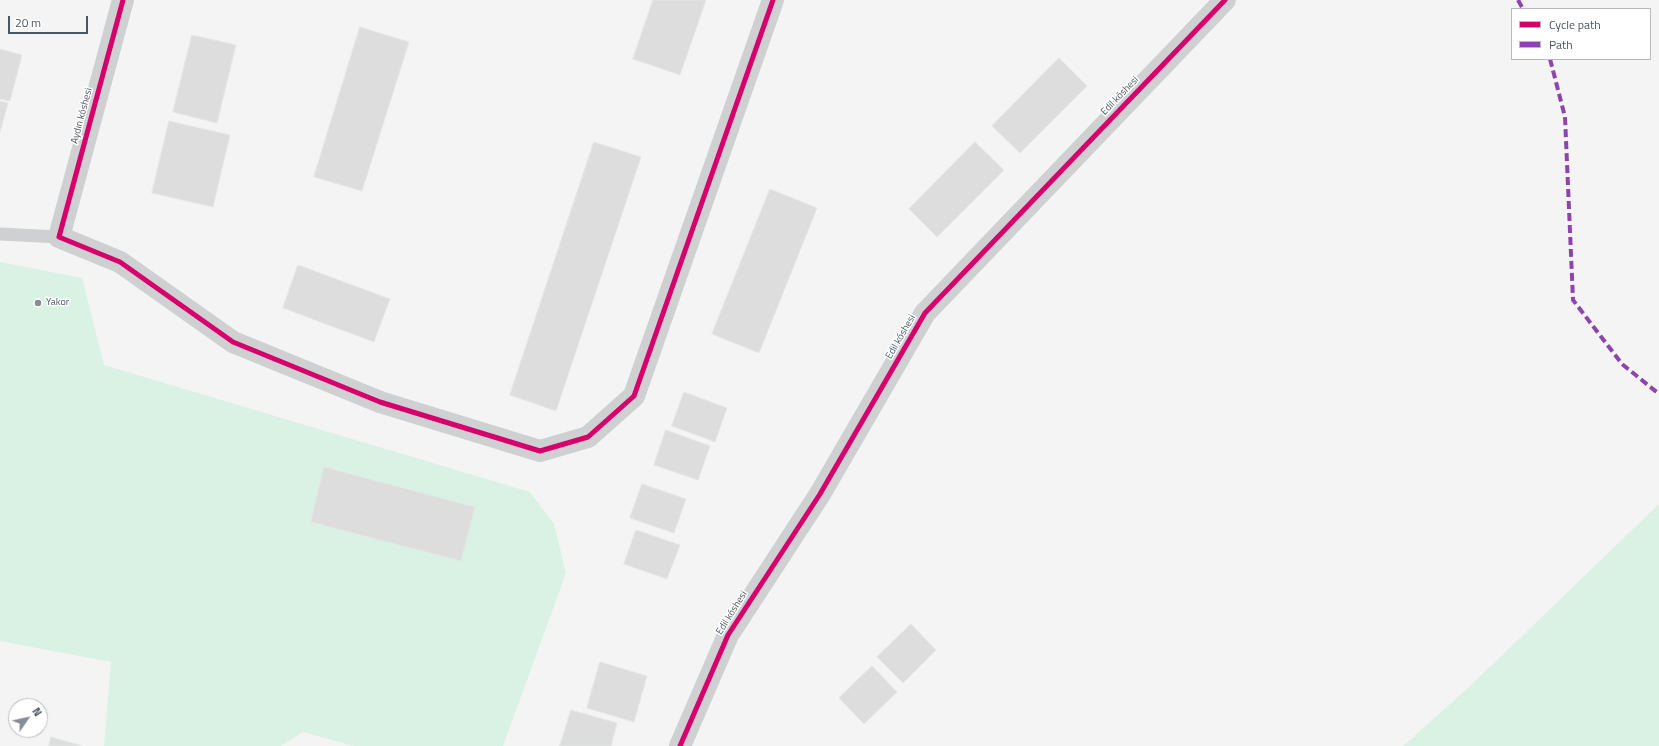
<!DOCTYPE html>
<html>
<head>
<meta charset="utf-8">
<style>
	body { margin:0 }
	#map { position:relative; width:1659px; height:746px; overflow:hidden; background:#f4f4f4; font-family:"Titillium Web",sans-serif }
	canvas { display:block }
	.legend { position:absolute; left:1511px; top:8px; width:140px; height:52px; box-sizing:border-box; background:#fff; border:1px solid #b7bbc0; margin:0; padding:5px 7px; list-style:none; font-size:12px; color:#4a5661 }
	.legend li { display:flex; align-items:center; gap:8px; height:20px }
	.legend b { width:20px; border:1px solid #b7bbc0 }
	.north { position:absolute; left:8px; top:698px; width:40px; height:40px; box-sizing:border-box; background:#fff; border:1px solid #b7bbc0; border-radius:50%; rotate:56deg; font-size:11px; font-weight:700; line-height:16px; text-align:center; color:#4a5661 }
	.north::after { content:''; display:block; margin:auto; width:14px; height:18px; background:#868d94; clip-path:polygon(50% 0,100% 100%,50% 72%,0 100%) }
	.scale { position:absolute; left:8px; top:16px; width:80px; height:18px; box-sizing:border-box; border:2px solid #4a5661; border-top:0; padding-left:5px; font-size:12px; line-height:14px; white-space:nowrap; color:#4a5661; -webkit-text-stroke:3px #fff; paint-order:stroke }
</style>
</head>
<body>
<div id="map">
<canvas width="1659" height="746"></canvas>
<ul class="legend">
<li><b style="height:5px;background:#d6006c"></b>Cycle path</li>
<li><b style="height:5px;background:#8e44ad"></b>Path</li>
</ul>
<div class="north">N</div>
<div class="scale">20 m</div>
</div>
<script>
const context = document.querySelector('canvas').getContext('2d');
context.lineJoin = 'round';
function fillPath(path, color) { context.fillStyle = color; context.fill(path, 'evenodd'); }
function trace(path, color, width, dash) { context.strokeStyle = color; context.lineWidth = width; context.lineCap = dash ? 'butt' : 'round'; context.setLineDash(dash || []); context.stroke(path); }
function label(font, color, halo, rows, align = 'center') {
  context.font = font + ' "Titillium Web",sans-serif'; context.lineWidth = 3; context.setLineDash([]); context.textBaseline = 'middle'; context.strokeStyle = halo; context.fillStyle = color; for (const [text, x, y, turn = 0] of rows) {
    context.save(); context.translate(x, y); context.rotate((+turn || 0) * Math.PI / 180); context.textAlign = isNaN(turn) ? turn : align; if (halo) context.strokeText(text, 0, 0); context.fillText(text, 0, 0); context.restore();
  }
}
fillPath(new Path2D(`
	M0,262L82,278L104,365L530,492L554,524L566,573L503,746H354L303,732L280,746H104L111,662L0,641Z
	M1659,504V746H1403L1468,688Z`), '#d9f2e3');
const building = new Path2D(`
	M653,0H706L680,75L633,59Z
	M360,27L409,42L362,191L314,177Z
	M192,35L236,45L217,123L173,112Z
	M0,49L22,55L10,101L0,99Z
	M1059,58L1087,86L1020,153L992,126Z
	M0,101L8,103L0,132Z
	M169,121L230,135L213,207L152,193Z
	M594,142L641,157L556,411L510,395Z
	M975,142L1004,170L937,237L909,209Z
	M770,189L817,208L759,353L712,334Z
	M298,265L390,299L374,342L283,308Z
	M684,392L727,408L715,442L672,426Z
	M666,430L710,446L698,480L654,465Z
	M324,467L475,507L461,561L311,522Z
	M642,484L686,499L674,533L630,518Z
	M636,530L680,545L667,579L624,564Z
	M911,624L936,650L903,683L877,657Z
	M600,662L647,676L634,722L587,708Z
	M872,666L897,692L864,724L839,698Z
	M571,710L617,723L611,746H560Z
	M51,737L83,746H49Z`);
fillPath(building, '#ddddde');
trace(building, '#e5e6e7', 1);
trace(new Path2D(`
	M0,234L59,237`), '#ced0d2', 13);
trace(new Path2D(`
	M59,237L120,262L233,342L380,402L540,451L588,437L634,396L773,0
	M680,746L728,635L820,494L925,313L1225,0`), '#ced0d2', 22);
trace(new Path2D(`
	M59,237L123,0`), '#ced0d2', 22);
trace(new Path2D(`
	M1518,0L1523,9
	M1550,59L1565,117L1573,300L1622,364L1659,394`), '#8e44ad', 4, [8, 4]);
trace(new Path2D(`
	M123,0L59,237L120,262L233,342L380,402L540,451L588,437L634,396L773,0
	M680,746L728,635L820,494L925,313L1225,0`), '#d6006c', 5);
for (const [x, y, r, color] of [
	[38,303,4,"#868d94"]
]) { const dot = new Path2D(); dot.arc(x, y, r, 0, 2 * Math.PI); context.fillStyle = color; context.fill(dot); trace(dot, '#fff', 1.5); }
label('10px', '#4a5661', '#fff', [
	["Edil kóshesi",1120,96,-46],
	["Aydın kóshesi",82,116,-75],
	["Edil kóshesi",901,337,-60],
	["Edil kóshesi",732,613,-58]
]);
label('10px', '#4a5661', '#fff', [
	["Yakor",46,303]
], 'left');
</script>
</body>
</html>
